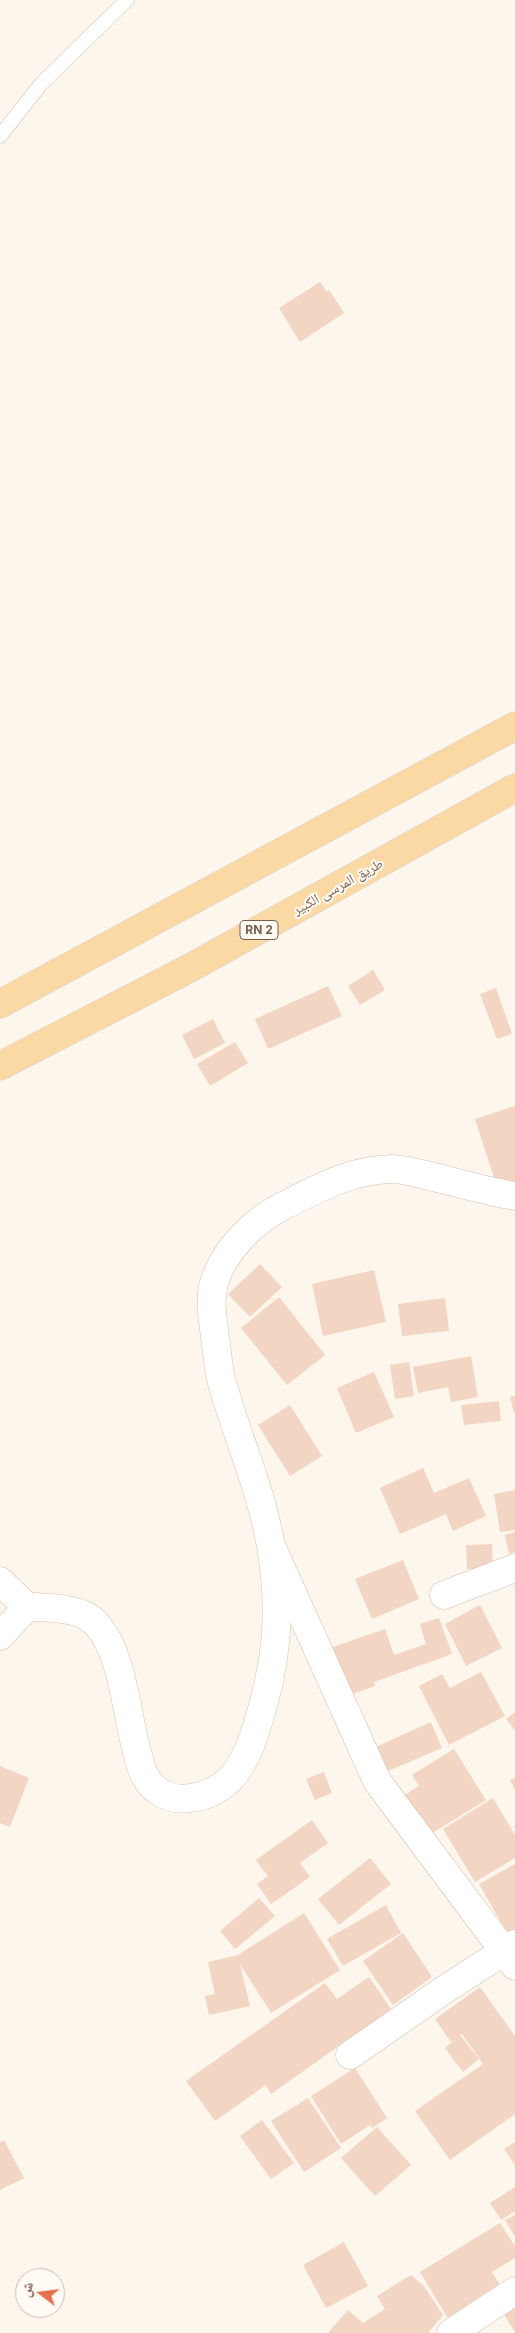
<!DOCTYPE html>
<html>
<head>
<meta charset="utf-8">
<style>
	body { margin:0 }
	#map { position:relative; width:515px; height:2333px; overflow:hidden; background:#fdf6ec; font-family:Inter,"Noto Naskh Arabic",sans-serif }
	canvas { display:block }
	.north { position:absolute; left:15px; top:2268px; width:50px; height:50px; box-sizing:border-box; background:#fffaf3; border:1px solid #cabbb1; border-radius:50%; rotate:285deg; font-size:14px; font-weight:700; line-height:20px; text-align:center; color:#7a5c4d }
	.north::after { content:''; display:block; margin:auto; width:18px; height:22px; background:#e76f51; clip-path:polygon(50% 0,100% 100%,50% 72%,0 100%) }
</style>
</head>
<body>
<div id="map">
<canvas width="515" height="2333"></canvas>
<div class="north">ش</div>
</div>
<script>
const context = document.querySelector('canvas').getContext('2d');
context.lineJoin = 'round';
function fillPath(path, color) { context.fillStyle = color; context.fill(path, 'evenodd'); }
function trace(path, color, width, dash) { context.strokeStyle = color; context.lineWidth = width; context.lineCap = dash ? 'butt' : 'round'; context.setLineDash(dash || []); context.stroke(path); }
function label(font, color, halo, rows, align = 'center') {
  context.font = font + ' Inter,"Noto Naskh Arabic",sans-serif'; context.lineWidth = 4; context.setLineDash([]); context.textBaseline = 'middle'; context.strokeStyle = halo; context.fillStyle = color; for (const [text, x, y, turn = 0] of rows) {
    context.save(); context.translate(x, y); context.rotate((+turn || 0) * Math.PI / 180); context.textAlign = isNaN(turn) ? turn : align; if (halo) context.strokeText(text, 0, 0); context.fillText(text, 0, 0); context.restore();
  }
}
fillPath(new Path2D(`
	M320,282L327,292L329,290L344,313L300,342L279,308Z
	M373,970L385,990L360,1005L348,986Z
	M328,986L342,1016L268,1049L255,1019Z
	M496,988L512,1034L497,1039L480,994Z
	M213,1019L225,1043L194,1059L182,1035Z
	M235,1042L248,1063L210,1086L197,1064Z
	M515,1106V1184L498,1190L475,1119Z
	M260,1264L282,1287L250,1317L228,1294Z
	M374,1270L386,1322L323,1336L312,1284Z
	M279,1297L325,1355L287,1385L241,1328Z
	M445,1298L449,1331L402,1336L398,1304Z
	M471,1356L478,1397L451,1402L448,1387L418,1393L413,1367Z
	M409,1362L414,1396L395,1399L390,1365Z
	M374,1372L394,1417L356,1433L337,1388Z
	M515,1396V1412L514,1413L510,1397Z
	M499,1401L501,1421L464,1425L461,1405Z
	M290,1405L322,1456L290,1476L258,1425Z
	M423,1468L434,1493L469,1478L486,1516L453,1531L446,1514L400,1534L380,1488Z
	M515,1490V1530L500,1532L494,1494Z
	M515,1532V1552L509,1554L505,1535Z
	M492,1544L493,1568L467,1569L466,1545Z
	M403,1560L419,1599L372,1619L355,1579Z
	M480,1605L502,1648L466,1666L445,1624Z
	M439,1618L452,1654L374,1682L375,1686L344,1697L327,1649L385,1629L394,1655L426,1644L420,1624Z
	M481,1672L505,1716L449,1745L419,1686L442,1674L450,1688Z
	M515,1712V1730L506,1719Z
	M431,1722L442,1748L381,1774L371,1749Z
	M454,1749L486,1800L424,1838L400,1798L419,1786L412,1775Z
	M0,1766L29,1778L10,1827L0,1823Z
	M324,1772L332,1793L315,1800L306,1779Z
	M515,1778V1790L510,1780Z
	M493,1798L515,1835V1858L475,1882L443,1829Z
	M312,1820L328,1843L300,1863L310,1877L271,1904L257,1884L268,1876L256,1860Z
	M370,1858L391,1884L339,1925L318,1899Z
	M515,1864V1935L510,1938L479,1884Z
	M259,1898L275,1916L235,1949L220,1931Z
	M386,1905L401,1933L343,1966L327,1939Z
	M304,1913L340,1970L271,2013L240,1964L250,2006L209,2015L205,1996L215,1994L208,1962L238,1955Z
	M403,1933L432,1977L393,2005L363,1961Z
	M369,1977L391,2009L271,2094L266,2085L215,2121L186,2081L325,1983L337,1999Z
	M480,1987L515,2036V2114L450,2160L415,2111L483,2064L462,2034L460,2035L479,2059L463,2072L445,2048L456,2039L451,2042L435,2019Z
	M355,2068L387,2118L372,2128L370,2125L341,2144L311,2096Z
	M308,2098L341,2148L304,2172L271,2121Z
	M262,2120L294,2163L271,2179L240,2136Z
	M377,2127L411,2165L375,2196L341,2158Z
	M4,2140L24,2178L0,2190V2142Z
	M515,2142V2165L504,2149Z
	M515,2187V2211L501,2220L490,2203Z
	M515,2215V2237L505,2220Z
	M500,2223L515,2246V2258L492,2272L503,2290L450,2322L420,2272Z
	M344,2242L368,2286L326,2308L303,2265Z
	M411,2275L424,2286L443,2315L428,2333H328L348,2310L363,2323L385,2309L377,2296Z
	M515,2306V2332L503,2313Z`), '#f3d5c3');
const lane = new Path2D(`
	M0,136L41,84L127,0`);
const street = new Path2D(`
	M274,1552L377,1781L515,1966
	M0,1581L27,1607
	M444,1595L515,1568
	M350,2055L444,1990L515,1944
	M451,2333L515,2291`);
const secondary = new Path2D(`
	M0,1636L27,1607C45,1607 77,1608 91,1619C122,1644 126,1711 136,1748C139,1757 140,1769 145,1776C154,1793 172,1801 190,1798C230,1793 245,1764 256,1729C277,1665 282,1612 271,1546C261,1488 236,1434 221,1379C218,1365 217,1351 215,1337C213,1320 209,1300 214,1283C224,1250 254,1220 285,1205C321,1187 351,1170 392,1169C402,1169 412,1172 421,1174C453,1181 483,1191 515,1196`);
const primary = new Path2D(`
	M0,1004L515,726
	M0,1066L188,969L515,788`);
trace(lane, '#d1beb0', 15);
trace(street, '#d1beb0', 29);
trace(secondary, '#d6c0b0', 29);
trace(primary, '#dad1cd', 29);
trace(lane, '#fff', 14);
trace(street, '#fff', 28);
trace(secondary, '#fff', 28);
trace(primary, '#fbd9a5', 28);
for (const [x, y, w] of [
	[259,930,38]
]) { const box = new Path2D(); box.roundRect(x - w / 2, y - 9.5, w, 19, 4); context.fillStyle = '#fffaf3'; context.fill(box); trace(box, '#7a5c4d', 1); }
label('bold 12px', '#7a5c4d', null, [
	["RN 2",259,930]
]);
label('14px', '#7a5c4d', '#fffaf3', [
	["طريق المرسى الكبير",338,887,-29]
]);
</script>
</body>
</html>
